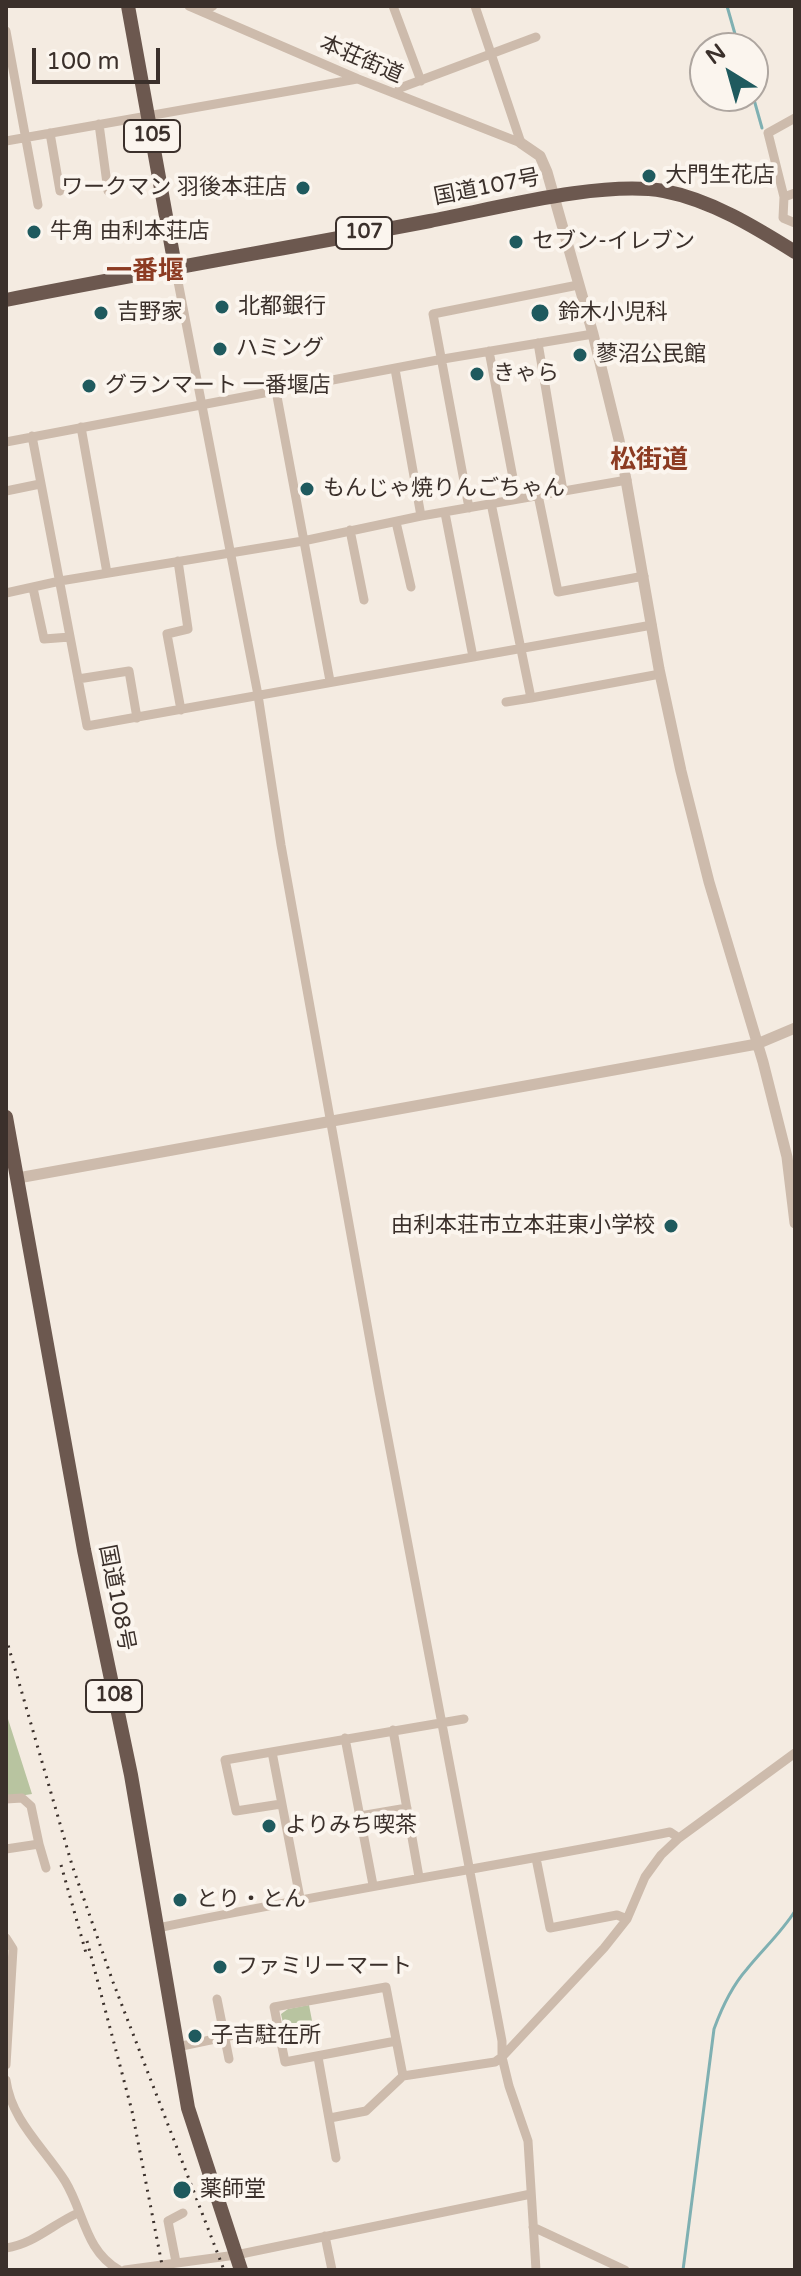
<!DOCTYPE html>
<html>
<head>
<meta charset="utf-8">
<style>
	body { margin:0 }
	#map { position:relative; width:801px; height:2276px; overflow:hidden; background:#f4ebe1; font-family:"Varela Round",sans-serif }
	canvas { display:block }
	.frame { position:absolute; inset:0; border:8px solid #3b302b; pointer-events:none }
	.north { position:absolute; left:689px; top:32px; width:80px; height:80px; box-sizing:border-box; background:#fbf5ee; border:2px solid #aea6a0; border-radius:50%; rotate:323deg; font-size:22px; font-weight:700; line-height:32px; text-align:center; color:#3b302b }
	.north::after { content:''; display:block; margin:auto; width:28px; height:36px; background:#1f5a5e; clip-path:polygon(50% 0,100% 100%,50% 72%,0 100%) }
	.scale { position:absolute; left:32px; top:48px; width:128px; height:36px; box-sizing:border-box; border:4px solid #3b302b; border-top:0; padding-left:10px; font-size:24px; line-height:28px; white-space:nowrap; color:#3b302b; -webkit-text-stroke:6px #fbf5ee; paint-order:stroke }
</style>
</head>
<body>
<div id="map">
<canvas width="801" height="2276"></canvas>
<div class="frame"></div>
<div class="north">N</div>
<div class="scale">100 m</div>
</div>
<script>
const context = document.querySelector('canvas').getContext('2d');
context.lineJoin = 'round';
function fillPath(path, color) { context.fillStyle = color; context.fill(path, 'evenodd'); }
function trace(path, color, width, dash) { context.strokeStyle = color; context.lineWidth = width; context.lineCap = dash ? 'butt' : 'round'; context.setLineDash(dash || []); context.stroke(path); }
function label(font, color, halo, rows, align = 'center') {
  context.font = font + ' "Varela Round","Noto Sans JP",sans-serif'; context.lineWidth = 8; context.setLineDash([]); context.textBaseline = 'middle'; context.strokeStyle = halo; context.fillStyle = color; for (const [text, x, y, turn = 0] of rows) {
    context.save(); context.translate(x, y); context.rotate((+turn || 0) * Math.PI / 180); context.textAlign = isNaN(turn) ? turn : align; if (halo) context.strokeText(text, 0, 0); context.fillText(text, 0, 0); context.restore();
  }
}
fillPath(new Path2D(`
	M6,1719H8L32,1794L6,1798Z
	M309,2005L314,2031L286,2036L281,2014L288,2009Z`), '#b8c4a0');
trace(new Path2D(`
	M727,6L739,48
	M753,96L762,128
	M683,2270L714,2029C722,2007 732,1986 747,1969C763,1949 781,1933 795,1911`), '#7fb0b2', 3);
trace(new Path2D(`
	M189,6L358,79L521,143
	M393,6L421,81
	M475,6L521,143
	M203,12L213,6
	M6,31L38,205
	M396,94L400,88L536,37
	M795,118L768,133L784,197L783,218L795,223
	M99,124L108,191
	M50,133L60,191
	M6,141L357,79
	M784,197L795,193
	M175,266L258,695L281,845L379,1391L502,2041V2057L509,2086L528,2141L536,2270
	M538,343L563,491
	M489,351L517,499
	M395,369L421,516
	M276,391L330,681
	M81,427L107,573
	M32,436L87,726L652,625
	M6,442L443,359L593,334
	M6,491L40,484
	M538,495L558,592L644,576
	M491,503L531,698L660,674
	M469,508L433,314L578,285
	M445,513L473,657
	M396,522L411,587
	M350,530L364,600
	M178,561L188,629L167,634L181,710
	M33,588L44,639L70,637
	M6,593L60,581L303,541L421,516L627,480
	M78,679L129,671L137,718
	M506,702L531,698
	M393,1730L419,1877
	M345,1738L373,1885
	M272,1752L300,1898
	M6,1799L22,1798L31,1806L39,1844L6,1849
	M281,1804L236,1811L225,1760L464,1719
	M360,1816L407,1808
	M39,1844L46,1868
	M536,1858L550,1928L617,1915L627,1919
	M158,1928C329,1892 500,1866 670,1832L679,1838
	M6,1938L13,1949L6,2065
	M217,1999L229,2059
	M396,2041L285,2062L274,2007L386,1987L403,2076
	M177,2047L277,2026
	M318,2057L336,2158
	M6,2080C11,2120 44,2148 65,2181C84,2212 85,2251 119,2270
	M330,2118L366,2111L403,2076L495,2062L502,2057L604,1948L627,1919L645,1877L661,1855L679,1838L795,1753
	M533,2227L625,2270
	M325,2236L332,2270
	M6,2248C34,2244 53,2224 78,2213
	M176,2262L168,2221L183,2213
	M125,2270L236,2255L531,2194`), '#cdbbac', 9);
trace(new Path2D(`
	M521,143L540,156L547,172L593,334L619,440L659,669L681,771L709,882L763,1062L787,1157L795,1223
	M18,1178L757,1044L795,1028`), '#cdbbac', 11);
trace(new Path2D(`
	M128,6L175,266
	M6,300C147,272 288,248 430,221C494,209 601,180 664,191C711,200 755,227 795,252
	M6,1117L84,1550L131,1775L188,2108L241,2270`), '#6c584f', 14);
trace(new Path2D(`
	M6,1638L72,1865L113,1982L224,2270
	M61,1865L86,1953
	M87,1941L132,2111L163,2270`), '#3b302b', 3, [2, 6]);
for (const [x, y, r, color] of [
	[649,176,8,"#1f5a5e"],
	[303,188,8,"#1f5a5e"],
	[34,232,8,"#1f5a5e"],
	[516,242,8,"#1f5a5e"],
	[222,307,8,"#1f5a5e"],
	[101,313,8,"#1f5a5e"],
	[540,313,10,"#1f5a5e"],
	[220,349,8,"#1f5a5e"],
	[580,355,8,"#1f5a5e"],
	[477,374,8,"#1f5a5e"],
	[89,386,8,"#1f5a5e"],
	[307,489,8,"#1f5a5e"],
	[671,1226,8,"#1f5a5e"],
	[269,1826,8,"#1f5a5e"],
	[180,1900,8,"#1f5a5e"],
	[220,1967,8,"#1f5a5e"],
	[195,2036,8,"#1f5a5e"],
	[182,2190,10,"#1f5a5e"]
]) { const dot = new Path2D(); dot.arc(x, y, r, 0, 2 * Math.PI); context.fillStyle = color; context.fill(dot); trace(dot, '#fbf5ee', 3); }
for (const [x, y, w] of [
	[152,136,56],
	[364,233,56],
	[114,1696,56]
]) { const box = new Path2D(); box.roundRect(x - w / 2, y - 16, w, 32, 6); context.fillStyle = '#fbf5ee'; context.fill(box); trace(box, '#3b302b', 2); }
label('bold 20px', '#3b302b', null, [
	["105",152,136],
	["107",364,233],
	["108",114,1696]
]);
label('22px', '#3b302b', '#fbf5ee', [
	["本荘街道",361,60,23],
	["国道107号",487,188,-11],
	["国道108号",116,1598,79]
]);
label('22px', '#3b302b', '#fbf5ee', [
	["大門生花店",665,176],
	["ワークマン 羽後本荘店",287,188,"right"],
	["牛角 由利本荘店",50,232],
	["セブン-イレブン",532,242],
	["北都銀行",238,307],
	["吉野家",117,313],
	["鈴木小児科",558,313],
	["ハミング",236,349],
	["蓼沼公民館",596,355],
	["きゃら",493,374],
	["グランマート 一番堰店",105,386],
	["もんじゃ焼りんごちゃん",323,489],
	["由利本荘市立本荘東小学校",655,1226,"right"],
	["よりみち喫茶",285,1826],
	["とり・とん",196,1900],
	["ファミリーマート",236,1967],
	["子吉駐在所",211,2036],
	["薬師堂",200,2190]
], 'left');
label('bold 26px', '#8c3b22', '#fbf5ee', [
	["一番堰",145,272],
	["松街道",649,461]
]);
</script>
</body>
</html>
